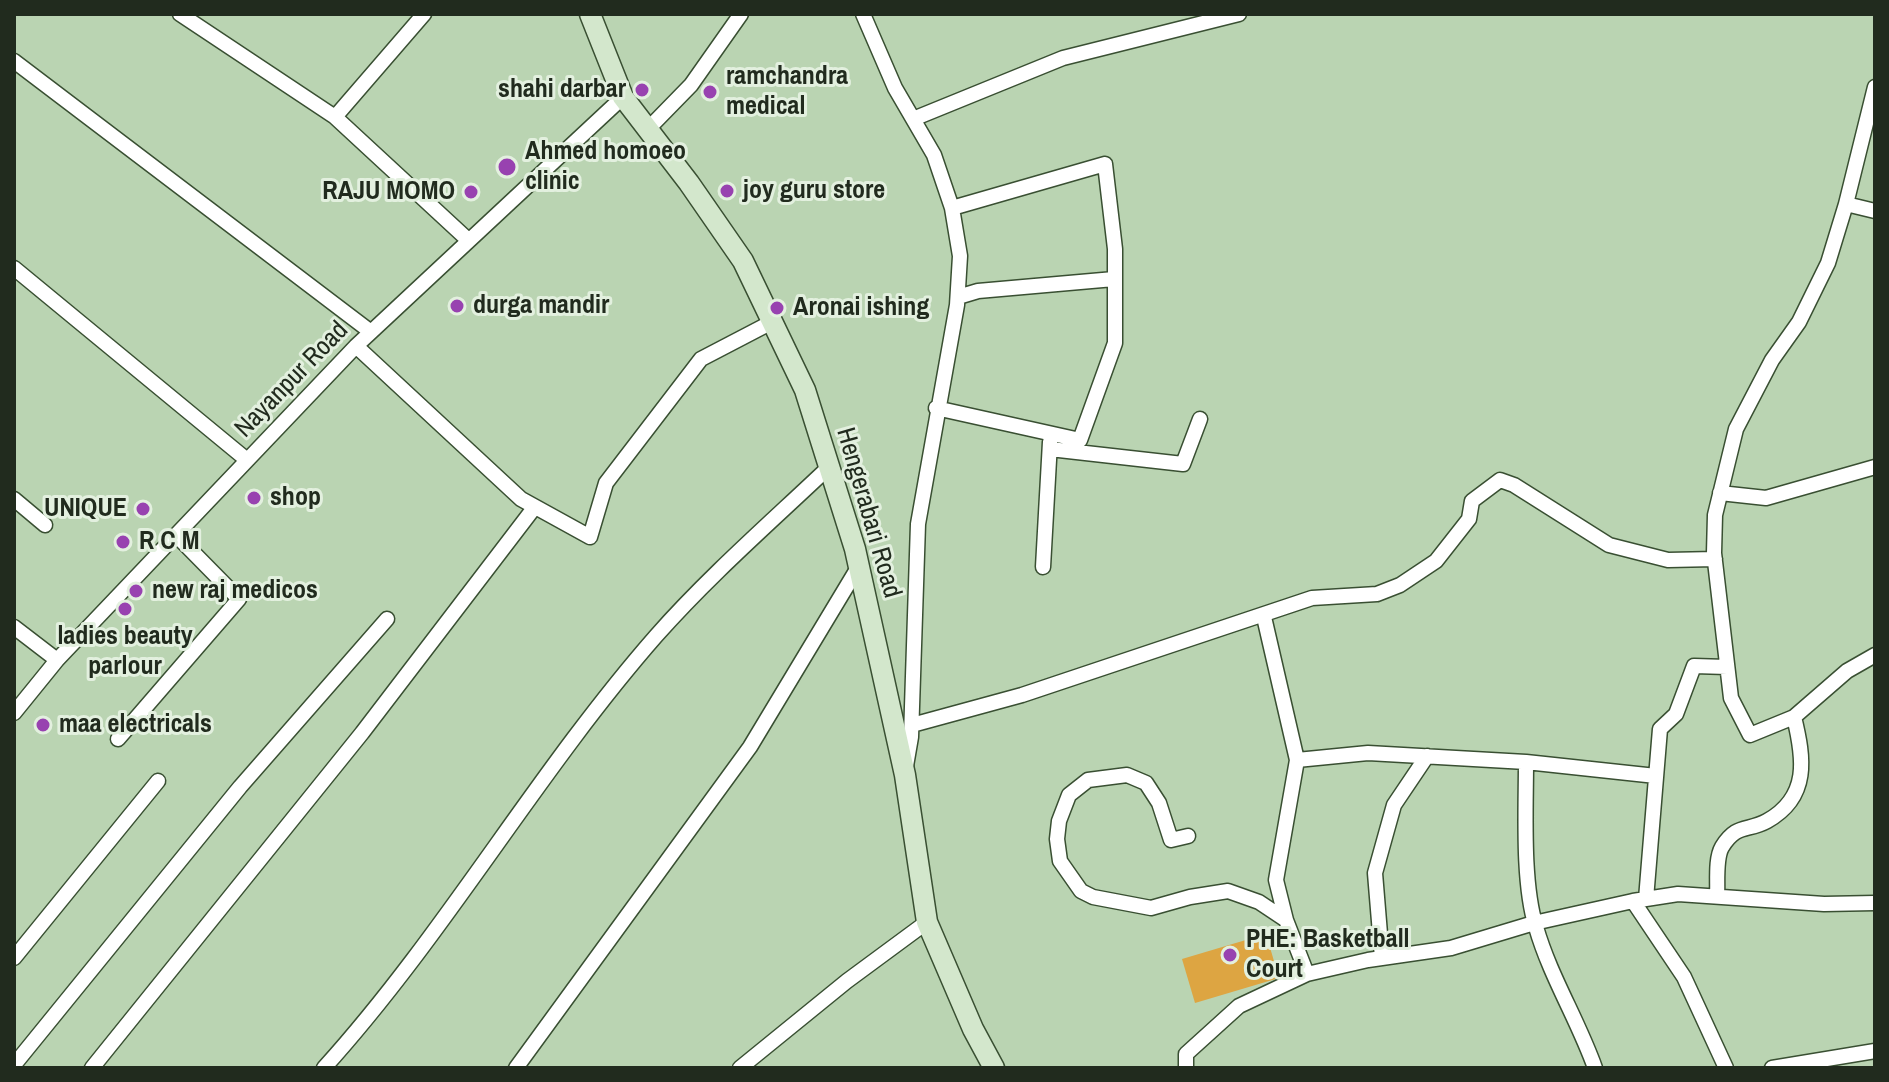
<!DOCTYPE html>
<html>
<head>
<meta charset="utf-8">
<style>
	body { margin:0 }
	#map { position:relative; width:1889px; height:1082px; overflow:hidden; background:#bad4b2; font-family:"Archivo Narrow",sans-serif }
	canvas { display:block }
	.frame { position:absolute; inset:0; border:16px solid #212b1e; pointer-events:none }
</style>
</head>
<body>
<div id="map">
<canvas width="1889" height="1082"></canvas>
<div class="frame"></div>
</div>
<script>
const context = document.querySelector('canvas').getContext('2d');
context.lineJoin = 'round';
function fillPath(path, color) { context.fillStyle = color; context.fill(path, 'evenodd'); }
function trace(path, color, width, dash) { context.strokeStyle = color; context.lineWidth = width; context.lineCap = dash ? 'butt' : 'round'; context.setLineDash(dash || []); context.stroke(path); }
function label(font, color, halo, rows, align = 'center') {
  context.font = font + ' "Archivo Narrow",sans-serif'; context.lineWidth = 6; context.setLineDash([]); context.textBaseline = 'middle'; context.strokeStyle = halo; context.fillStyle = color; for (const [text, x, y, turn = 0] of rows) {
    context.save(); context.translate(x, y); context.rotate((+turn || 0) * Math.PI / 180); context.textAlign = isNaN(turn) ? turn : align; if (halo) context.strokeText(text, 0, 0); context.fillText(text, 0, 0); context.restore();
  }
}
fillPath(new Path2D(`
	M1266,934L1279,978L1195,1003L1182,959Z`), '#dda542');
const street = new Path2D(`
	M180,14L335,117
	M424,14L335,117L467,239
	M863,14L895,88L934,155L952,208L960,256L957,305L918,524L911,737L906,766
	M14,61L371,332
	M1875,87L1846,204L1875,211
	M913,119L1063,58L1239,14
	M649,128L691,85L741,14
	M1846,204L1828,263L1799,322L1772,360L1736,429L1715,515L1714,553L1731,698L1750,735L1794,717L1847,671L1875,655
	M14,268L247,460
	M958,297L978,291L1114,279
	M356,346L521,499L590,537L606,483L701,359L772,322
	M936,408L1080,440L1115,343V249L1105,164L952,208
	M1050,449L1183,464L1200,419
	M1720,493L1766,498L1875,467
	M14,499L45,525
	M1043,567L1050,442
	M1264,617L1297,760
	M14,627L57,660
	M14,713L57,660L356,346L623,97
	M912,725L1022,695L1312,598L1377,594L1400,585L1436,561L1469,519L1472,501L1500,480L1514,485L1609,545L1668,560L1715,559
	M118,739L239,599L176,535
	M1526,762C1526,810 1522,882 1536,927C1550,976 1578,1020 1595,1068
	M1188,836L1171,840L1159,803L1146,783L1127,775L1088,780L1069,795L1059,821L1057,839L1060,861L1081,891L1093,897L1151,908L1190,897L1228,891L1259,902L1286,920
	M1717,896C1718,883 1715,859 1722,847C1737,823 1747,832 1767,821C1810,797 1804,758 1794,717
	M1646,899L1660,729L1676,714L1694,666L1727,667
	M1633,901L1684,977L1726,1068
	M14,958L158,781
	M1382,958L1375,873L1394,805L1427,756
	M1307,974L1286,920L1276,880L1297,760L1368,753L1526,762L1656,776
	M14,1065L240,787L387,619
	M92,1068L362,733L534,508
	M324,1068C446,933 536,773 656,636C709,576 771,522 829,467
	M516,1068L750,747L859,566
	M740,1068L847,981L927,922
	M1186,1068V1054L1239,1006L1307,974L1368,960L1451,948L1534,923L1633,901L1678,894L1824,904L1875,903
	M1772,1068L1875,1051`);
const secondary = new Path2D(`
	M590,14L623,97L689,183L743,261L805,390L855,549L905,775L927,922L973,1029L994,1068`);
trace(street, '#394f32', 17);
trace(secondary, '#394f32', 23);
trace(street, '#fff', 14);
trace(secondary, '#d3e7cc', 20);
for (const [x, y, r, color] of [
	[642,90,8,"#9842b0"],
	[710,92,8,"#9842b0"],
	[507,167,10,"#9842b0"],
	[727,191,8,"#9842b0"],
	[471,192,8,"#9842b0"],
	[457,306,8,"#9842b0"],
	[777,308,8,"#9842b0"],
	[254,498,8,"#9842b0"],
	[143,509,8,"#9842b0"],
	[123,542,8,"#9842b0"],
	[136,591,8,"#9842b0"],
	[125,609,8,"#9842b0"],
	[43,725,8,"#9842b0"],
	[1230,955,8,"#9842b0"]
]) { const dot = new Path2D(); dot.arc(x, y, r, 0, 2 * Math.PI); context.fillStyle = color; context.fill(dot); trace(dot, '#e3f0df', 3); }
label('bold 26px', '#212b1e', '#e3f0df', [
	["ramchandra",726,77],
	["medical",726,107],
	["shahi darbar",626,90,"right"],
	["Ahmed homoeo",525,152],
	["clinic",525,182],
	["joy guru store",743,191],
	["RAJU MOMO",455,192,"right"],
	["durga mandir",473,306],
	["Aronai ishing",793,308],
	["shop",270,498],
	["UNIQUE",127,509,"right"],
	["R C M",139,542],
	["new raj medicos",152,591],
	["ladies beauty",125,637,"center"],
	["parlour",125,667,"center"],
	["maa electricals",59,725],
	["PHE: Basketball",1246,940],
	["Court",1246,970]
], 'left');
label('26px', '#212b1e', '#e3f0df', [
	["Nayanpur Road",292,380,-46],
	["Hengerabari Road",868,513,74]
]);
</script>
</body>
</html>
